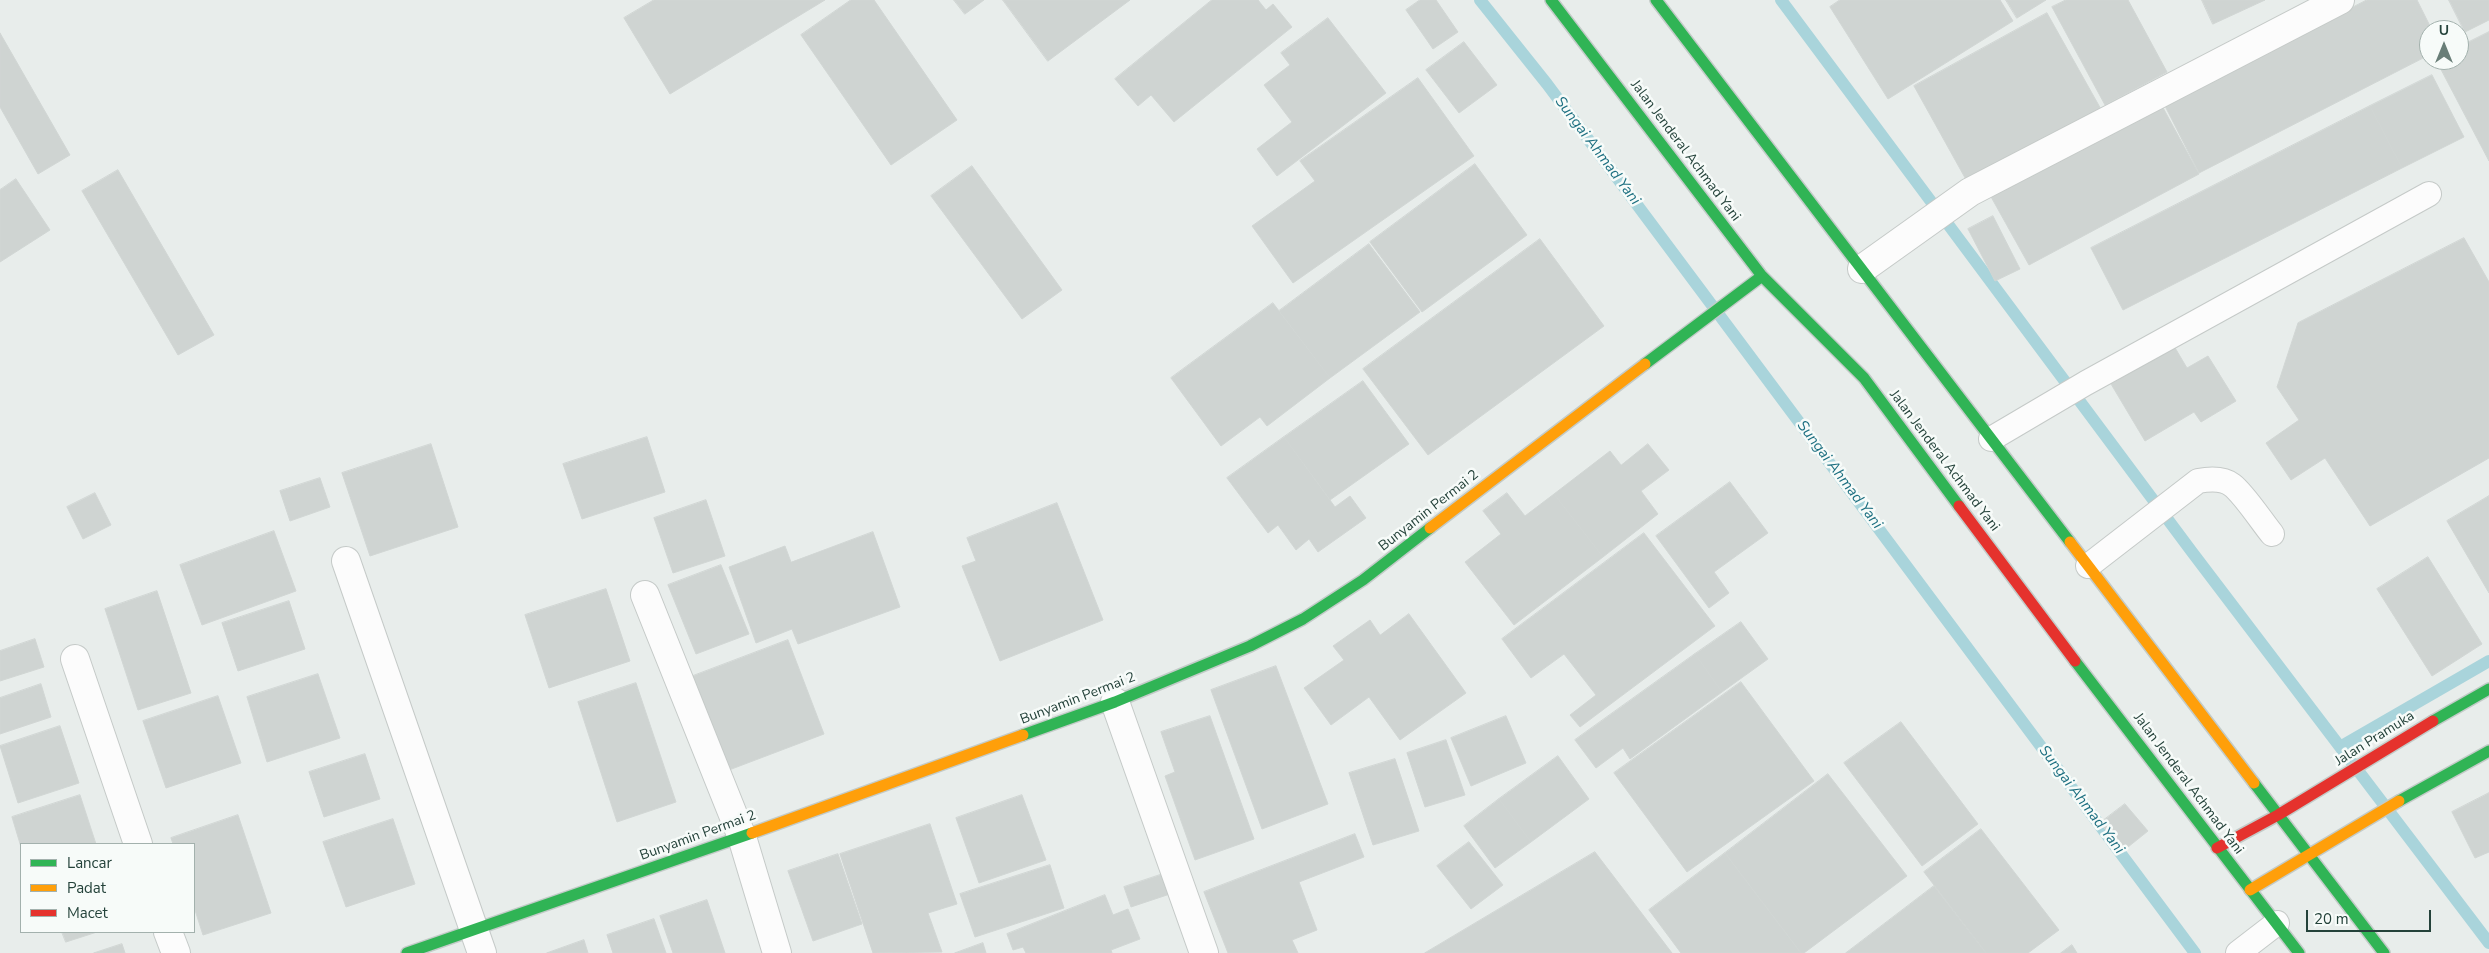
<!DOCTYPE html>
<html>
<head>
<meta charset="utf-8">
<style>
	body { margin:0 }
	#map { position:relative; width:2489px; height:953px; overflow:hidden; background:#e8edeb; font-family:"Nunito Sans",sans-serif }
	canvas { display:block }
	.legend { position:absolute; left:20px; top:843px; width:175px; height:90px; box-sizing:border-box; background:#f7fbf9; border:1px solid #a3b1ad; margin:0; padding:6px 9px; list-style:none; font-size:15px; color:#24423a }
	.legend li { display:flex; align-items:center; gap:10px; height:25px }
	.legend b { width:25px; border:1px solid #a3b1ad }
	.north { position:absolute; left:2419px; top:20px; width:50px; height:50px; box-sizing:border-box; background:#f7fbf9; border:1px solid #a3b1ad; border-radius:50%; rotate:0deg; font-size:14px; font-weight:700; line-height:20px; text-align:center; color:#24423a }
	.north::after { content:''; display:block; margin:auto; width:18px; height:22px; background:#697e78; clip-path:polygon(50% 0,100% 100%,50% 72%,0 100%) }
	.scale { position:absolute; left:2306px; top:910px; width:125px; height:22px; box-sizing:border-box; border:2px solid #24423a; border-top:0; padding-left:6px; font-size:15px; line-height:18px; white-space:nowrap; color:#24423a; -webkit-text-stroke:4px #f7fbf9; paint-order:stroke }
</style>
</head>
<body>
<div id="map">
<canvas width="2489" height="953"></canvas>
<ul class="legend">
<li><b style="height:6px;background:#30b455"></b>Lancar</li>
<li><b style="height:6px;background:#ff9f0a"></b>Padat</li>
<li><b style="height:6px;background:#e5322d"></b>Macet</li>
</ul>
<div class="north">U</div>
<div class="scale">20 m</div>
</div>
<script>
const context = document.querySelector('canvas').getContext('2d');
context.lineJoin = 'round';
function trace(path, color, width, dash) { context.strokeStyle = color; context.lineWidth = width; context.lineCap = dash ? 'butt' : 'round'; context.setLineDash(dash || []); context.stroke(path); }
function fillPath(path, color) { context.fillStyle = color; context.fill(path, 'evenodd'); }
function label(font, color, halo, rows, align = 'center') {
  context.font = font + ' "Nunito Sans",sans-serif'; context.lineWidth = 5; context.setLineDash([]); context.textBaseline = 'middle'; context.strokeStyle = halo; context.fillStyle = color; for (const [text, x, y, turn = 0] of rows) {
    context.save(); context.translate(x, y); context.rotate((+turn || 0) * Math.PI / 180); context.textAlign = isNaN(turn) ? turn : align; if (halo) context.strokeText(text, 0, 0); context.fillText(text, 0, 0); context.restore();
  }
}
trace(new Path2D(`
	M1480,0L1547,84L2195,953
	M1781,0L2192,552L2489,943
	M2340,747L2489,661`), '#a9d4db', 12);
const building = new Path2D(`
	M654,0H825L670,94L624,18Z
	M851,0H874L957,120L891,165L801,35Z
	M954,0H984L965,14Z
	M1003,0H1130L1048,61Z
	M1212,0H1258L1266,10L1273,4L1292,27L1174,122L1151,95L1138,106L1115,79Z
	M1420,0H1436L1458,32L1433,49L1406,10Z
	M1840,0H2000L2013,21L1888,99L1830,7Z
	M2006,0H2046L2017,18Z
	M2066,0H2128L2167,72L2105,105L2052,7Z
	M2202,0H2265L2213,24Z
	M2367,0H2417L2432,30H2429V55L2199,173L2164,104Z
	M2449,0H2489V20L2465,32Z
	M2047,13L2102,111L1969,185L1914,86Z
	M1328,18L1386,93L1277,176L1257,149L1292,122L1264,85L1290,65L1281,53Z
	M2489,32V161L2436,60H2459V47Z
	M0,33L70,155L38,174L0,107Z
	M1464,42L1497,85L1459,113L1426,70Z
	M2432,75L2464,137L2402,168L2370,106Z
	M1418,78L1474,156L1293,283L1252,226L1315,181L1300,161Z
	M2161,104L2199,174L2029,265L1990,195Z
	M2370,106L2402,168L2123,310L2091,248Z
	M1475,164L1527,235L1422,312L1370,242Z
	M972,166L1062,290L1022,319L931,196Z
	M118,170L214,335L178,355L82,191Z
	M16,179L50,230L0,262V190Z
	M1993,216L2020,269L1995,281L1968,229Z
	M2464,238L2489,282V458L2370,526L2325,458L2291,480L2266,443L2299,420L2277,387L2298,323Z
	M1540,239L1604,326L1428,455L1363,369Z
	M1369,244L1420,312L1330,378L1279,311Z
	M1273,303L1330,378L1267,426L1260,417L1221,446L1171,378Z
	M2174,346L2187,368L2208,356L2236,401L2201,422L2194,412L2145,441L2111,384Z
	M1363,381L1409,444L1330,500L1284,437Z
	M647,437L665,492L582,519L563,464Z
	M1284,437L1335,507L1350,496L1366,518L1318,552L1309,539L1296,550L1278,525L1268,533L1227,478Z
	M431,444L458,527L370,556L342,473Z
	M1648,444L1669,470L1641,491L1658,514L1603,557L1554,494L1610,451L1621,465Z
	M320,478L330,507L290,521L280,491Z
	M1730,482L1768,533L1714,572L1729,593L1709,608L1656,536Z
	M95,493L111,525L83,539L67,507Z
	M1507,493L1525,516L1554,494L1603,557L1514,625L1465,562L1501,534L1483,511Z
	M2489,496V593L2447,521Z
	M706,500L725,556L673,573L654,518Z
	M1057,503L1103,620L1000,661L962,566L976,561L967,538Z
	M274,531L296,591L202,625L180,565Z
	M873,532L900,607L798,644L792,629L756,643L729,567L785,546L791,562Z
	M1644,533L1715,626L1580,727L1570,715L1596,695L1564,654L1531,678L1502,639Z
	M2428,557L2482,644L2432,676L2377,589Z
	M721,565L749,634L696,654L668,585Z
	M606,589L630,661L549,688L525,615Z
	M157,591L191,693L138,710L105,609Z
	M289,601L305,649L238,671L222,623Z
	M1409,614L1466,693L1400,740L1369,697L1331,725L1304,688L1344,660L1333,646L1370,620L1380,635Z
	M1741,622L1768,659L1722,692L1695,654Z
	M35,639L44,667L0,681V651Z
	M788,640L824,734L729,770L693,676Z
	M1695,654L1722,692L1630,759L1623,748L1596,768L1575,740Z
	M1276,666L1328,804L1262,829L1211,690Z
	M318,674L340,738L267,762L247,697Z
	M1741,682L1814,781L1687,872L1614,773Z
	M636,683L676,802L617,822L578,702Z
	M41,684L51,717L0,734V698Z
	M218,696L241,763L166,788L143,721Z
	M1210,716L1254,839L1195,860L1165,776L1175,772L1161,732Z
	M1506,716L1526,763L1471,786L1451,738Z
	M1901,722L1978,824L1922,866L1844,763Z
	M60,726L79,783L18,803L0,746Z
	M1446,740L1465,795L1425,807L1407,753Z
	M365,754L380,799L324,817L309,772Z
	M1558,756L1589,799L1531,842L1499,799Z
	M1395,759L1419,831L1373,845L1349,773Z
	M1828,774L1907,876L1804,953H1801L1725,853Z
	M2489,793V852L2475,858L2452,812Z
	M80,795L96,844H21V847L12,817Z
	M1022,795L1046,860L979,883L956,818Z
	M1499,799L1531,842L1495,868L1464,826Z
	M2125,804L2148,831L2123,851L2100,823Z
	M238,815L271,913L203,935L194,907V844H173L171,838Z
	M393,819L415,884L346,907L323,842Z
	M930,824L957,904L928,913L942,952L873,953L840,854Z
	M1981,829L2059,930L2028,953H1986L1924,872Z
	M1355,834L1364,857L1299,882L1317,930L1292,940L1298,953H1228L1204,892Z
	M1469,842L1503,885L1471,909L1437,866Z
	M1595,852L1672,953H1425Z
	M1725,853L1801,953H1681L1649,910Z
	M838,854L862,924L813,941L788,871Z
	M1050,865L1064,908L975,937L960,894Z
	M1163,874L1170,894L1131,907L1124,887Z
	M1934,886L1986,953H1846Z
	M1105,895L1113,915L1128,909L1140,939L1111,950L1112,953H1026L1023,947L1013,950L1007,934Z
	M707,900L725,953H673L660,916Z
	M654,919L666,953H613L607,935Z
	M62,932H97L66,942Z
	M584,940L588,953H547Z
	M983,943L986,953H955Z
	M122,944L125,953H94Z
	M2072,945L2077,953H2061Z`);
fillPath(building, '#cfd4d2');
trace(building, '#d1d6d4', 1);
const lane = new Path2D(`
	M1991,439L2086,383L2429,194
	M2088,566L2198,481C2209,479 2223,478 2232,485C2244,494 2262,522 2272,534
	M2238,953L2277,923`);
const street = new Path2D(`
	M1862,269L1970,192L2340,0
	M346,561L482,953
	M645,595L742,837L777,953
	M75,659L138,844
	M1115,702L1204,953
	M168,932L176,953`);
const fast = new Path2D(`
	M1551,0L1762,276L1864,378L1959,506
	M1656,0L2070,542
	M1645,364L1762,276
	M2075,661L2299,953
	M2433,721L2489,689
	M1023,735L1115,702L1250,646L1303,619L1363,580L1430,528
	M2254,783L2384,953
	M2399,801L2489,751
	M407,953L752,833`);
const slow = new Path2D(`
	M1430,528L1645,364
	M2070,542L2254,783
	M752,833L1023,735
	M2250,890L2399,801`);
const jam = new Path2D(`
	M1959,506L2075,661
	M2217,848L2278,815L2433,721`);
trace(lane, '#c5cac8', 26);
trace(street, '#c5cac8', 30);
trace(fast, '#c3cbc8', 14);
trace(slow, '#c3cbc8', 14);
trace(jam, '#c3cbc8', 14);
trace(lane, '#fcfcfc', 24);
trace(street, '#fcfcfc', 28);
trace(fast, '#30b455', 11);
trace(slow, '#ff9f0a', 11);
trace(jam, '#e5322d', 11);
label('14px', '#24423a', '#f7fbf9', [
	["Jalan Jenderal Achmad Yani",1685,151,53],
	["Jalan Jenderal Achmad Yani",1944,461,53],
	["Bunyamin Permai 2",1429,511,-38],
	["Bunyamin Permai 2",1078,699,-21],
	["Jalan Pramuka",2375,739,-32],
	["Jalan Jenderal Achmad Yani",2188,784,53],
	["Bunyamin Permai 2",698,836,-20]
]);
label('italic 15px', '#1c6f80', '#f7fbf9', [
	["Sungai Ahmad Yani",1597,151,53],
	["Sungai Ahmad Yani",1839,475,53],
	["Sungai Ahmad Yani",2081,800,53]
]);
</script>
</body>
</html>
